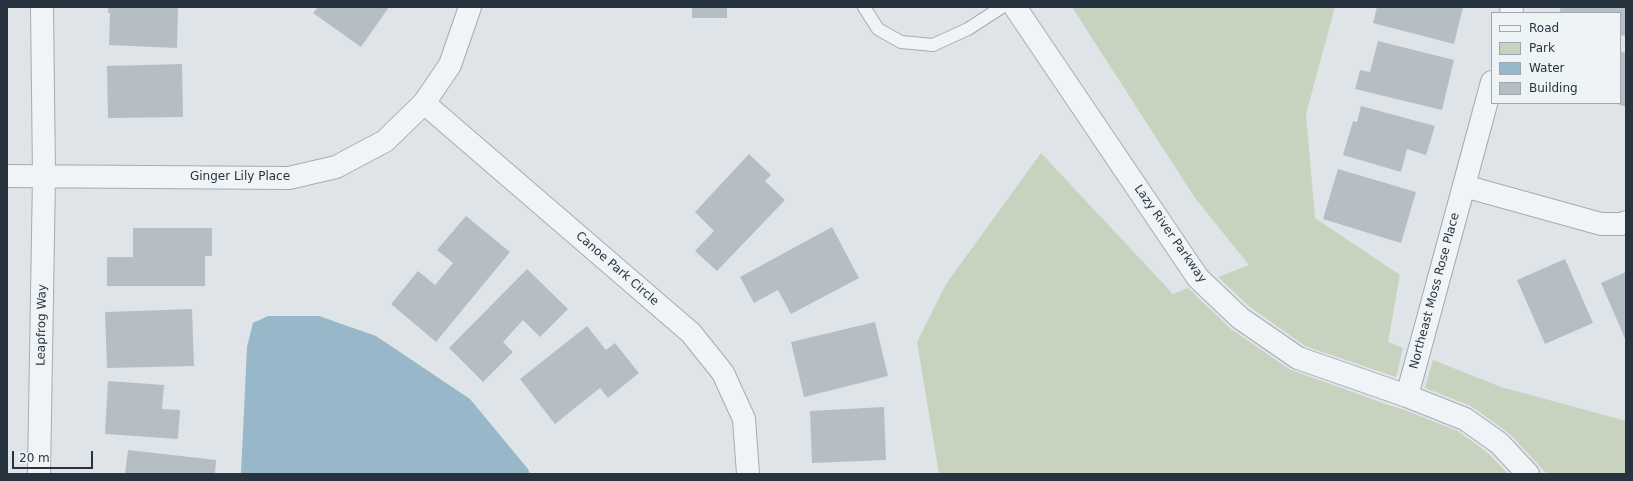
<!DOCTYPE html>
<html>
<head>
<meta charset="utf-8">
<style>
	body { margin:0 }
	#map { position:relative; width:1633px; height:481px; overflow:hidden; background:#dfe4e8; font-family:"DejaVu Sans",sans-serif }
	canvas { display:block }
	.frame { position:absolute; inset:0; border:8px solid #273440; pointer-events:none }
	.legend { position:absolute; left:1491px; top:12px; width:130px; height:92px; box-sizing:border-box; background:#eef3f6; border:1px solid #9ea7ad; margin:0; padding:5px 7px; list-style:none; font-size:12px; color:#273440 }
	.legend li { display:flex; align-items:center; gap:8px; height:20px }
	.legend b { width:20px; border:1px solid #9ea7ad }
	.scale { position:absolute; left:12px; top:451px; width:81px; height:18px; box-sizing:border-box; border:2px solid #273440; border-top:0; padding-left:5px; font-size:12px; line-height:14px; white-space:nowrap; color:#273440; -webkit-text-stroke:3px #eef3f6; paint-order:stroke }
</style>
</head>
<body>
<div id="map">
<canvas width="1633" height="481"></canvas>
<div class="frame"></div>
<ul class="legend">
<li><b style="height:5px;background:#f1f4f7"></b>Road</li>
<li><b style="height:11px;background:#c7d3bf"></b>Park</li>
<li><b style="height:11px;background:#98b8ca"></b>Water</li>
<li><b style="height:11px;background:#b6bec5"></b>Building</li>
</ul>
<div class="scale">20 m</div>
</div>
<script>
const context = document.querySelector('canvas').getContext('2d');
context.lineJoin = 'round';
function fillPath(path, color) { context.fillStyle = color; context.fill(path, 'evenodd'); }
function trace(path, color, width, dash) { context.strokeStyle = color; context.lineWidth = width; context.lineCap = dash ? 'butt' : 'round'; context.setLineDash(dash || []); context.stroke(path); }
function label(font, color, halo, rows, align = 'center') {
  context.font = font + ' "DejaVu Sans",sans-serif'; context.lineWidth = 3; context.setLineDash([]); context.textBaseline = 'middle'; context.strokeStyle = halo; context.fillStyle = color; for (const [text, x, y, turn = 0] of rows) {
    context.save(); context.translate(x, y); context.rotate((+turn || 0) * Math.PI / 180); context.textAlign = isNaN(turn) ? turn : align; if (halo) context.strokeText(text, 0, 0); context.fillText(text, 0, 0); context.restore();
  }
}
fillPath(new Path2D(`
	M1072,7H1335L1306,114L1315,218L1400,275L1388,342L1403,348L1396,377L1305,346L1250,307L1218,277L1249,265L1195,198Z
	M1041,153L1173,294L1188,288L1231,329L1289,369L1388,405L1402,409L1458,431L1488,453L1508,474H939L917,342L946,284Z
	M1433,360L1501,387L1626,421V474H1547L1510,434L1471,406L1425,388Z`), '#c7d3bf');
fillPath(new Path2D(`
	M268,316H319L376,336L470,399L528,469L530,474H241L247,347L253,323Z`), '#98b8ca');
fillPath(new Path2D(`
	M108,7H178L177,48L109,45L110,13H108Z
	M318,7H389L361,47L313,13Z
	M692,7H727V18H692Z
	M1377,7H1463L1454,44L1373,23Z
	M1561,7H1626V36L1620,35V13H1559Z
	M1378,41L1454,60L1442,110L1355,89L1360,70L1370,72Z
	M1620,51L1626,53V107L1614,103H1620Z
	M182,64L183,117L108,118L107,66Z
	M1361,106L1435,126L1426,155L1407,149L1401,172L1343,155L1353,121L1357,122Z
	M749,154L771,175L765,181L785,200L717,271L695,251L714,231L695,212Z
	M1338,169L1416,192L1401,243L1323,219Z
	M466,216L510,252L436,342L391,304L418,271L435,285L453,263L437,250Z
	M832,227L859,278L791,314L778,290L754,303L740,277Z
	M133,228H212V256H205V286H107V257H133Z
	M1565,259L1593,323L1545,344L1517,280Z
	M527,269L568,309L540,337L523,320L503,342L513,352L483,382L449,348Z
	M1626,272V341L1601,283Z
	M192,309L194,366L107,368L105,312Z
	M875,322L888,376L804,397L791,342Z
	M587,326L606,350L615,343L639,373L608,398L600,388L555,424L520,379Z
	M108,381L164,385L162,409L180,410L178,439L105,434Z
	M884,407L886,460L812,463L810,411Z
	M128,450L216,460L215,474H125Z`), '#b6bec5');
const lane = new Path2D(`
	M864,7L878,29L901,42L933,45L968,29L1002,7`);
const street = new Path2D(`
	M1015,7L1198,278L1240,318L1298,358L1407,396L1465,419L1499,443L1528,474
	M1511,13L1512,7
	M424,103L691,333L723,373L744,419L748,474
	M7,176L289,178L336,167L385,141L424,103L450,65L470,7
	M1464,186L1601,224H1622L1626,222
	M1407,396L1492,82
	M39,474L44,176L42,7`);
trace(lane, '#a4acb2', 14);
trace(street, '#a4acb2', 24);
trace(lane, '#f1f4f7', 12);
trace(street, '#f1f4f7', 22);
label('12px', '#273440', '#eef3f6', [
	["Ginger Lily Place",240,177],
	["Lazy River Parkway",1170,234,55],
	["Canoe Park Circle",617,269,41],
	["Northeast Moss Rose Place",1435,291,-75],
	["Leapfrog Way",42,325,-89]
]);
</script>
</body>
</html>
